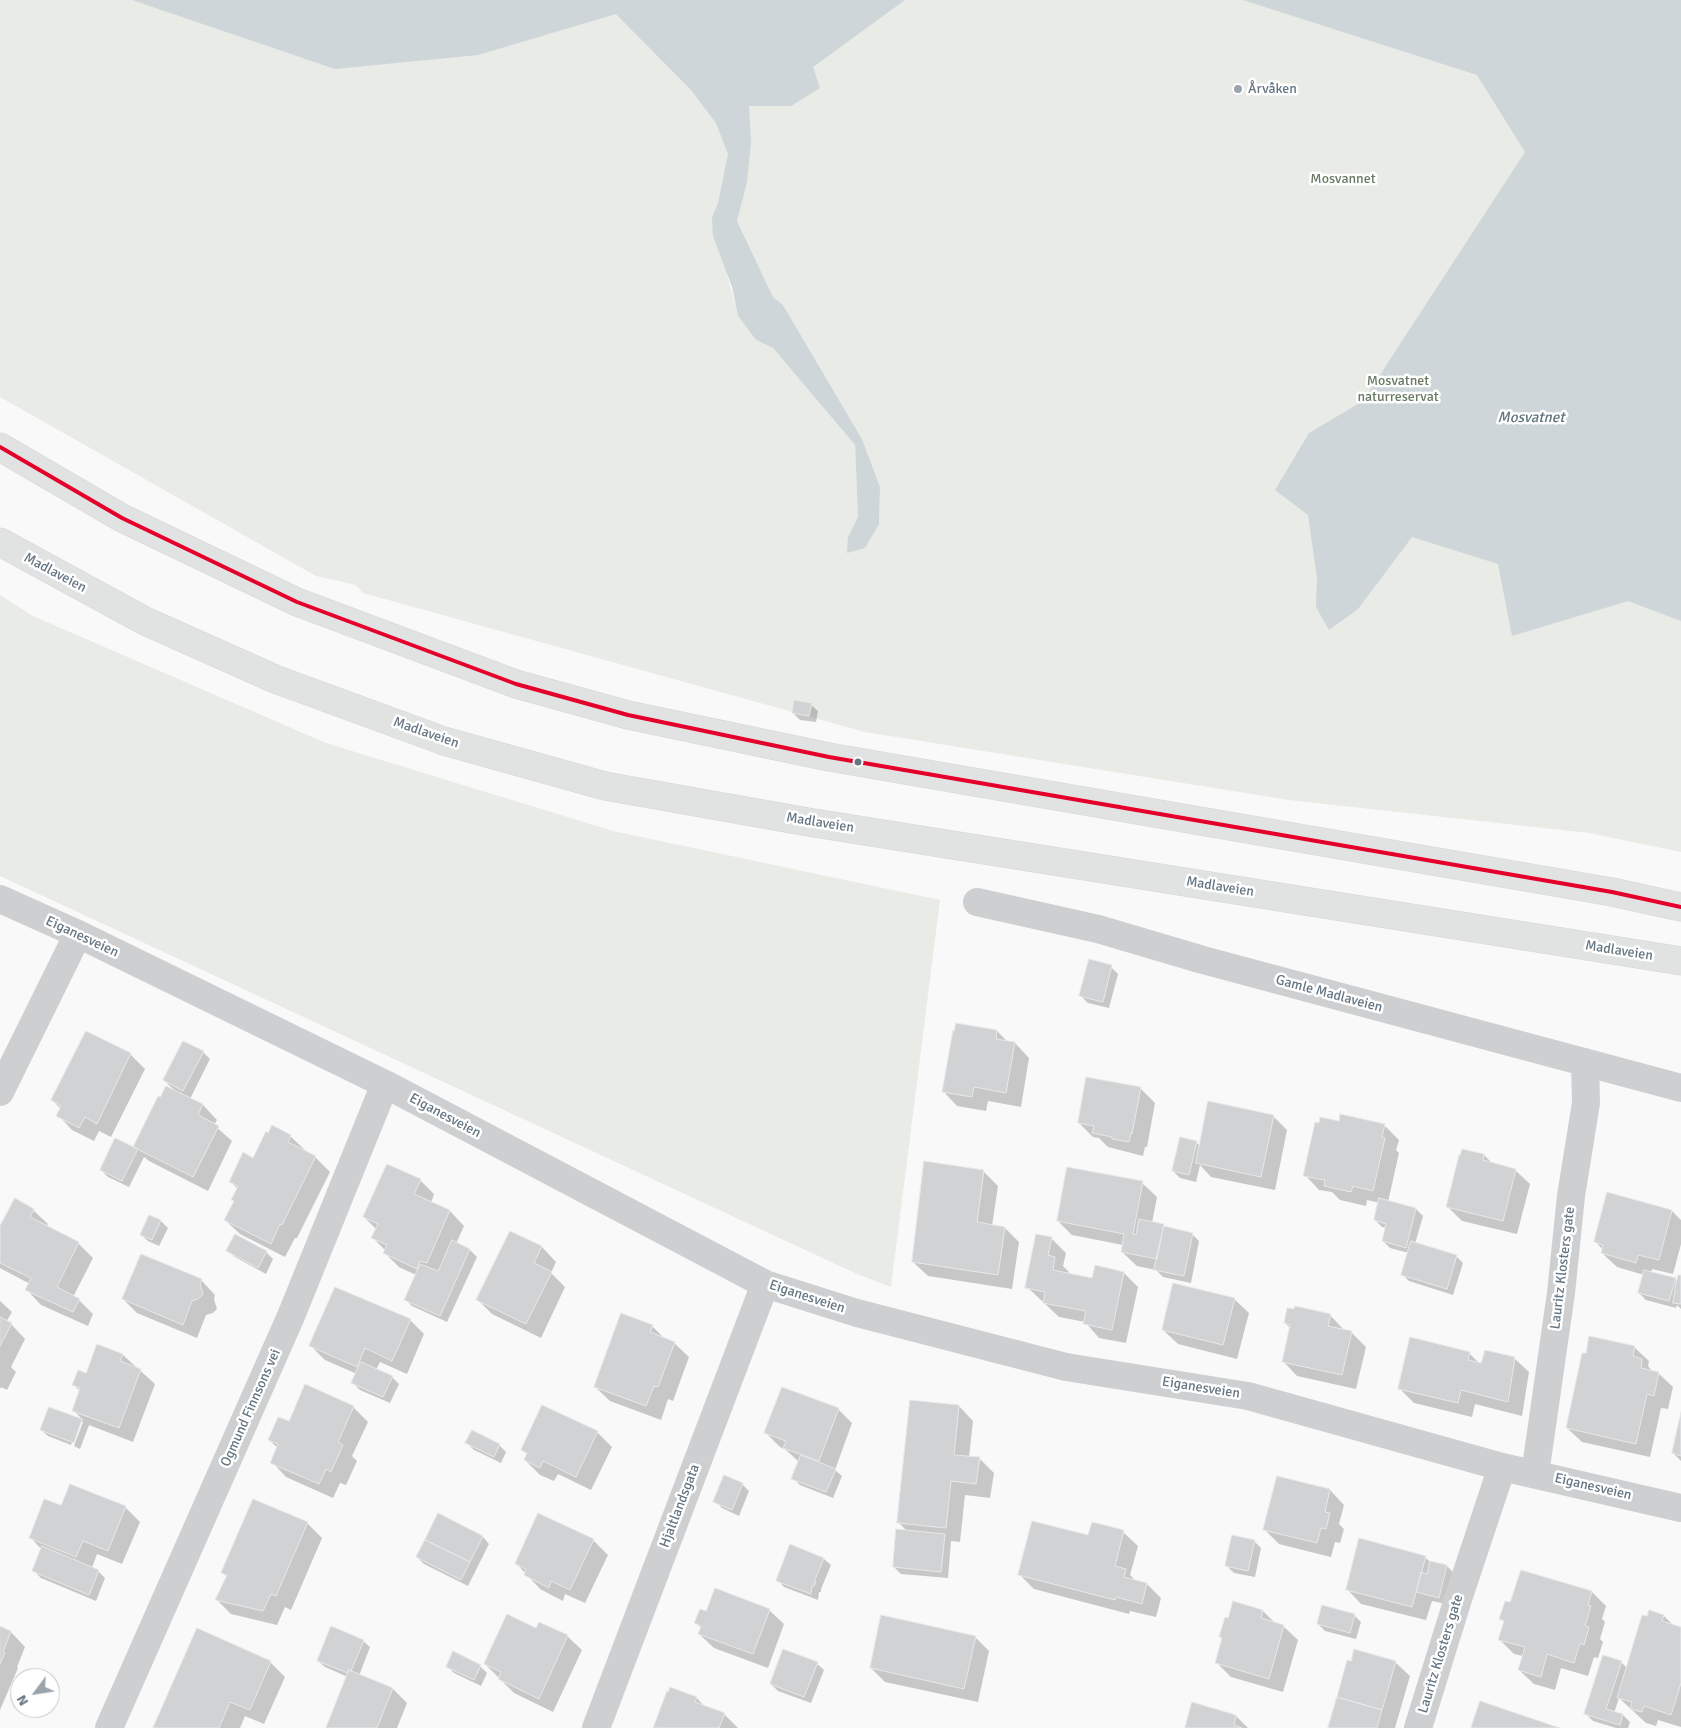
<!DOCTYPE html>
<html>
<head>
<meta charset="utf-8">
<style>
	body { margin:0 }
	#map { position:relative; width:1681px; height:1728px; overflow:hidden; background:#f9f9f9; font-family:Signika,sans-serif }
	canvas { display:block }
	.north { position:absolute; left:10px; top:1668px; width:50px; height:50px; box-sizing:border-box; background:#fff; border:1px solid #c1c8cd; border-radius:50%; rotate:239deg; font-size:14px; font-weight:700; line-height:20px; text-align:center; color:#657683 }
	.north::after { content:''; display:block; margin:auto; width:18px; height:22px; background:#99a4ac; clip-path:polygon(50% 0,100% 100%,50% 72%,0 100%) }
</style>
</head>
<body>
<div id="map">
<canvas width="1681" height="1728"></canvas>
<div class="north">N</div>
</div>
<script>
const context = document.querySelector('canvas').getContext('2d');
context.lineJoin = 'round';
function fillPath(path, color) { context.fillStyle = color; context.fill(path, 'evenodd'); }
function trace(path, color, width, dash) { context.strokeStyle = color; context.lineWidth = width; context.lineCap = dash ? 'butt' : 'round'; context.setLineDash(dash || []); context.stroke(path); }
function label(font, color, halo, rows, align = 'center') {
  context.font = font + ' Signika,sans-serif'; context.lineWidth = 5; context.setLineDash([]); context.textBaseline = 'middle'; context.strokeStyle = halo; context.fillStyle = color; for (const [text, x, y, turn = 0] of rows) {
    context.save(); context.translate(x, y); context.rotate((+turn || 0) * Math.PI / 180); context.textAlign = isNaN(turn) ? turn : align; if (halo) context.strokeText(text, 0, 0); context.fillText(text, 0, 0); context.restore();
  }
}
fillPath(new Path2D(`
	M0,0H1681V852L1589,833L1289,800L865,732L363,593L356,585L316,576L0,397ZM723,179L739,211L737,221L773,297L783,305L862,439L880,487L879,524L848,537L858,517L855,445L773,348L756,340L738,316L712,217L718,203Z
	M0,595L33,616L326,743L613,831L940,900L891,1287L857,1274L0,876Z`), '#e8ebe6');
fillPath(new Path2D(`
	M132,0H905L813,67L820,88L791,106H749L751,142L747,182L737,221L773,297L783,305L862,439L880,487L879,524L865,548L847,553L848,537L858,517L855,445L773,348L756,340L738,316L732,287L713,236L712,217L718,203L728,154L716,123L691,90L616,14L478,55L335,69Z
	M1243,0H1681V621L1628,601L1512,636L1498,564L1412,537L1358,609L1329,630L1316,607L1317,578L1308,515L1275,490L1309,433L1363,401L1525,152L1477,75Z`), '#ced6d9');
fillPath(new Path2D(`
	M811,705L818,711L816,722L800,720L793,713Z
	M1111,967L1118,974L1109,1008L1088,1003L1081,996Z
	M997,1031L1008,1042L1015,1043L1029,1058L1021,1107L988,1101L986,1111L957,1106L943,1091Z
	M86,1032L130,1054L145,1069L111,1137L99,1131L94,1141L72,1130L58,1115L61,1109L52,1100Z
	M203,1052L210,1059L190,1099L203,1105L217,1120L214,1125L232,1141L208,1191L149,1161L144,1157L129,1187L108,1177L101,1170L133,1148L175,1091L164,1080Z
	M1140,1088L1155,1103L1147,1147H1145L1143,1156L1108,1147L1099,1138L1093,1137L1079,1123Z
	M1273,1116L1287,1130L1275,1190L1211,1177L1200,1165L1196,1182L1180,1178L1173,1171L1196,1142L1200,1146Z
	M1340,1122L1384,1125L1399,1140L1396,1150L1399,1153L1388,1202L1416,1209L1423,1216L1415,1244L1456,1256L1463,1263L1453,1295L1409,1281L1402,1274L1409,1253L1390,1248L1383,1241L1387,1228L1382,1227L1375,1220L1380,1203L1367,1200L1366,1206L1340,1200L1332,1192L1319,1190L1305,1175Z
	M290,1136L305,1150L304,1152L315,1157L330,1172L297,1238H295L285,1257L240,1234L225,1220L235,1201L238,1189L230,1181L254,1159Z
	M1484,1155L1493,1164L1515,1170L1530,1184L1517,1234L1462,1221L1447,1206Z
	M925,1163L984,1172L998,1186L992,1226L1005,1228L1019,1242L1012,1289L928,1276L913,1262Z
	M420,1180L434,1194L431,1203L450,1211L464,1226L456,1244L470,1250L477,1257L447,1322L412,1306L405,1299L416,1275L399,1267L385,1253L386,1251L373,1238L377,1230L364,1217Z
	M1142,1183L1157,1197L1152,1223L1163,1225L1167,1228L1192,1234L1199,1241L1191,1283L1163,1277L1156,1270L1137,1266L1122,1252L1123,1245L1072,1235L1058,1221Z
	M1608,1194L1672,1211L1681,1220V1244L1673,1274L1652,1269L1651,1273L1675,1279L1678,1282L1681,1276V1309L1677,1305L1676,1308L1646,1300L1639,1293L1644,1275L1617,1267L1602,1253L1603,1250L1596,1242Z
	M33,1210L48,1224L46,1227L78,1243L93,1258L73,1297L79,1300L93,1314L88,1326L41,1305L27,1290L30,1284L0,1268V1228Z
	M150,1216L161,1221L168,1228L159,1246L148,1241L141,1235Z
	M510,1232L542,1247L556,1262L551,1273L565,1287L541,1338L492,1314L478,1300Z
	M1051,1238L1066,1253L1063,1266L1069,1272V1275L1093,1280L1124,1273L1138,1287L1126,1343L1099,1338L1085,1322L1059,1317L1027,1287Z
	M228,1251L266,1252L273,1259L266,1274L235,1257Z
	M201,1280L215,1295L214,1299L217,1309L213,1313L206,1315L197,1338L137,1313L123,1299Z
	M1234,1299L1249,1313L1237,1359L1178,1344L1163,1330Z
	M0,1301L12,1312L6,1322L11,1324L25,1339L11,1367L16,1372L7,1390L1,1387L0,1389Z
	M1330,1315L1344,1330L1351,1332L1366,1347L1356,1389L1297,1376L1283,1361L1290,1328L1285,1323Z
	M410,1320L424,1334L407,1374L380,1362L376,1370L392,1377L399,1384L390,1403L360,1390L353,1383L357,1374L325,1360L310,1345Z
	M652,1326L666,1340L674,1343L689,1357L673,1401L668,1399L661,1420L610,1401L595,1387Z
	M1634,1347L1649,1361L1648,1366L1653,1372L1658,1373L1673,1387L1668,1409L1661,1408L1650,1457L1582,1442L1567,1428Z
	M1469,1353L1482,1366L1514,1358L1529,1372L1522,1416L1475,1404L1472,1417L1414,1403L1399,1388Z
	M123,1355L155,1384L133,1442L89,1425L80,1449L74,1446L83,1422H80L71,1445L48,1436L41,1430L49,1408L84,1421L73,1410L80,1391L74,1385L87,1374Z
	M959,1406L973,1421L969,1457L979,1458L994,1473L990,1498L965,1495L960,1542L951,1541L948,1578L901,1574L894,1567L908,1532L898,1522Z
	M353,1407L368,1422L352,1456L357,1461L346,1485L340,1483L333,1498L286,1477L272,1462L278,1448L269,1440L289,1423Z
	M838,1409L852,1423L835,1470L842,1476L833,1498L800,1485L793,1478L799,1462L786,1450L780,1447L766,1433Z
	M1681,1418V1461L1673,1453Z
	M597,1432L612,1447L591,1490L558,1474L554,1481L540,1475L525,1460L528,1455L522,1450Z
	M467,1443L499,1445L506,1452L501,1463L474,1450Z
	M742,1484L749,1491L739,1516L722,1508L715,1501Z
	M1330,1490L1344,1505L1339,1524L1344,1529L1340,1543L1335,1542L1331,1557L1279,1544L1265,1530Z
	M254,1500L308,1524L322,1538L291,1610L285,1607L277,1625L231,1614L217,1600L227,1577L222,1572Z
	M125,1507L140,1522L122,1564L97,1554L92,1568L98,1571L105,1578L96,1601L41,1578L34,1571L42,1550L31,1538Z
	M539,1515L593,1540L608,1555L585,1603L565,1594L563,1601L540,1589L516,1563Z
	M1123,1532L1138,1546L1130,1575L1136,1581L1147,1584L1161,1598L1156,1617L1130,1611L1129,1614L1034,1589L1020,1575L1089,1536Z
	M483,1537L489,1544L468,1586L424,1564L417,1557Z
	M1254,1541L1261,1548L1255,1577L1234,1573L1227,1566Z
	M1425,1557L1430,1562L1447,1566L1454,1573L1446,1604L1432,1601L1426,1620L1361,1604L1347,1589Z
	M824,1559L831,1565L821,1589V1592H819L818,1600L784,1587L778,1580Z
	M1592,1592L1606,1606L1602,1619L1605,1622L1600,1639L1603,1642L1598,1658L1594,1657L1588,1676L1561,1668L1555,1690L1534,1684L1519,1670L1523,1656L1514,1654L1500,1640L1505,1623L1501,1619Z
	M769,1610L784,1624L768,1668L714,1648L699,1634L701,1628L696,1623L707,1613Z
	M1263,1611L1276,1624L1283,1626L1298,1640L1283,1692L1231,1677L1217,1663L1223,1639L1221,1637Z
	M1354,1615L1361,1622L1356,1639L1325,1631L1318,1624Z
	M1664,1616L1674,1626L1681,1628V1727L1658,1720L1656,1726L1646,1723L1619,1698L1614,1713L1623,1715L1630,1722L1628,1728H1616L1593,1721L1586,1714L1621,1662L1627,1668L1648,1618Z
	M0,1628L11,1632L25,1647L17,1667L18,1668L0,1710Z
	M537,1630L567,1636L582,1650L553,1712L514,1693L485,1664Z
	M975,1637L989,1651L978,1702L885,1682L871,1668Z
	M363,1641L370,1647L359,1676L393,1689L407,1703L397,1728H327L348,1677L325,1667L318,1661Z
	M270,1662L285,1677L264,1724L245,1716L240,1728H154Z
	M1395,1662L1410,1676L1395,1728H1329Z
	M817,1664L824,1670L811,1703L778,1691L771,1684Z
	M447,1666H480L487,1673L481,1686L454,1673Z
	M671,1689L697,1698L705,1707L724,1714L738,1728H654Z
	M1236,1716L1248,1728H1186Z`), '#0003');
const building = new Path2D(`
	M794,700L812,703L809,716L792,713Z
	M1089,959L1112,965L1103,1002L1079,996Z
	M956,1023L997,1030L996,1039L1015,1042L1006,1093L974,1087L972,1097L942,1092L953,1030L954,1031Z
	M86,1031L131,1053L97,1124L85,1117L79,1128L56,1116L61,1106L51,1100Z
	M183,1041L204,1051L183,1091L163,1080Z
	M1086,1077L1141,1087L1132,1134L1131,1133L1129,1142L1112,1139V1137L1092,1133L1094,1126L1078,1123Z
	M166,1086L203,1104L198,1115L219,1126L193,1177L133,1147L158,1096L160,1097Z
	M1208,1101L1274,1115L1261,1177L1196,1163Z
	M1340,1114L1385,1124L1382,1137L1385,1138L1373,1191L1353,1186L1351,1192L1324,1186L1325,1180L1303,1176L1315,1122L1319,1123L1320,1117L1339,1121Z
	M272,1125L291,1135L288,1142L316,1156L282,1225L280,1224L271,1244L224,1220L234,1201L231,1200L238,1186L229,1182L243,1152L253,1158L266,1131L268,1133Z
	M1180,1137L1197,1141L1189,1175L1172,1171Z
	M115,1138L138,1149L122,1181L100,1170Z
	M1462,1149L1484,1154L1483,1160L1516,1169L1503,1221L1446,1207L1459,1155H1460Z
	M924,1161L984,1170L977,1222L1005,1227L998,1275L912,1262Z
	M387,1164L421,1179L414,1194L450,1210L427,1263L420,1261L417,1269L383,1253L387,1245L371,1238L378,1224L363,1217Z
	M1067,1167L1143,1181L1133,1234L1136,1235L1139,1219L1164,1224L1157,1259L1121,1252L1124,1234L1057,1221Z
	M1607,1192L1672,1210L1659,1260L1638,1255L1636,1263L1601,1253L1603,1245L1594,1242Z
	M15,1198L34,1209L30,1217L79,1242L57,1287L80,1299L73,1312L25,1290L31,1278L0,1263V1226Z
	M1379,1198L1416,1208L1406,1248L1382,1241L1386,1224L1374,1220Z
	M149,1215L161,1220L152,1240L140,1235Z
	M1164,1226L1193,1233L1184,1276L1154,1270Z
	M510,1231L542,1246L534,1263L552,1272L526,1324L476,1300Z
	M235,1234L267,1251L258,1268L226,1251Z
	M1036,1234L1052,1237L1048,1255L1055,1257L1053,1270L1092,1278L1095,1265L1124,1272L1112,1330L1083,1324L1086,1311L1043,1303L1045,1292L1025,1288Z
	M452,1240L470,1249L440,1316L404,1300L420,1264L438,1271Z
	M1411,1241L1457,1255L1447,1289L1401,1275Z
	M141,1254L202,1279L200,1284L203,1294L198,1299L192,1301L183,1325L122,1299Z
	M1644,1270L1676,1278L1669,1301L1638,1293Z
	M1678,1275H1681V1304L1673,1303Z
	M1173,1283L1235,1298L1223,1345L1162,1330Z
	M335,1287L411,1319L392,1361L365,1348L357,1367L309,1346Z
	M1295,1306L1331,1314L1328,1326L1352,1331L1342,1375L1282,1362L1290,1325L1284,1323L1287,1308L1294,1309Z
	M621,1313L653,1325L650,1332L675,1342L658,1387L654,1386L646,1406L594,1387Z
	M0,1317L12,1323L0,1346Z
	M1589,1336L1635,1346L1633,1356L1642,1359L1641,1368L1659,1372L1654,1396L1647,1394L1636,1444L1566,1428L1582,1353H1586Z
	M1410,1337L1470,1352L1468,1360L1481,1363L1485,1350L1515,1357L1508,1402L1461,1390L1458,1403L1398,1389Z
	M97,1344L123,1354L120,1361L141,1369L119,1428L72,1411L80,1388L72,1385L78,1370L86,1373Z
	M361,1362L393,1376L383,1397L351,1383Z
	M305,1384L354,1406L338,1442L343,1445L331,1472L326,1469L319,1484L270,1463L278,1444L268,1440L278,1417L289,1421Z
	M782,1387L839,1408L819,1461L783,1448L786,1441L764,1433Z
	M910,1400L959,1405L954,1455L980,1457L976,1484L951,1481L946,1528L897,1523Z
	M542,1405L598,1431L576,1477L543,1461L540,1468L524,1460L527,1453L521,1450Z
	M49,1407L82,1419L74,1443L40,1430Z
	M1681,1412V1456L1672,1453Z
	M472,1430L500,1444L494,1457L465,1443Z
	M801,1455L836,1469L826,1492L791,1479Z
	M724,1475L743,1483L732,1510L713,1502Z
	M1277,1476L1330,1489L1325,1512L1330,1513L1326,1529L1321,1528L1317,1543L1263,1530Z
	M70,1484L126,1506L108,1551L83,1541L76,1557L29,1538L44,1499L61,1505Z
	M253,1499L308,1522L276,1596L271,1594L263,1611L215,1600L227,1575L221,1573Z
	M438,1513L483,1536L470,1562L425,1540Z
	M538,1513L594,1539L570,1590L551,1581L549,1588L524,1575L526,1569L515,1564Z
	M1032,1521L1088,1535L1092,1522L1124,1530L1115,1566L1126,1569L1124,1577L1147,1583L1142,1604L1116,1597L1115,1600L1018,1575Z
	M896,1529L945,1534L941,1572L893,1567Z
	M1232,1535L1255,1540L1248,1571L1225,1566Z
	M1359,1538L1426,1556L1412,1607L1346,1590Z
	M425,1540L470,1562L461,1580L416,1557Z
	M790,1544L824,1558L814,1582H816L814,1586H812L811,1594L776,1581Z
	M42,1546L99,1570L89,1595L32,1571Z
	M1430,1561L1447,1565L1439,1598L1416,1592L1421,1572L1427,1574Z
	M1521,1570L1592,1591L1588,1605L1591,1606L1585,1626L1589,1627L1584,1645L1580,1643L1574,1663L1547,1654L1541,1677L1518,1670L1525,1647L1498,1640L1504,1621L1499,1619L1505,1601L1510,1602Z
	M715,1588L770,1609L753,1654L698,1634L701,1626L694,1623L700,1609L706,1611Z
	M1233,1601L1263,1610L1261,1618L1284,1625L1269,1679L1215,1663L1222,1638L1219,1637L1225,1617L1228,1618Z
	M1322,1605L1355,1614L1350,1633L1317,1624Z
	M1649,1610L1664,1615L1662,1621L1681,1627V1683L1671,1715L1644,1706L1642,1712L1630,1709L1632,1702L1617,1698L1642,1615L1647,1616Z
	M507,1614L536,1628L539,1622L568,1635L539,1699L498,1679L501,1672L484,1664Z
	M881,1615L976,1636L964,1689L870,1668Z
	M0,1626L11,1631L3,1652L5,1653L0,1664Z
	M331,1626L364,1640L351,1671L349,1670L348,1673L317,1661Z
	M197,1628L271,1661L250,1710L230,1702L219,1728H153Z
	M783,1649L818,1662L804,1697L770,1684Z
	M1354,1649L1396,1661L1382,1710L1337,1697L1347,1660L1351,1661Z
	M453,1651L481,1665L474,1680L446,1667Z
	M1603,1655L1622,1661L1606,1709L1623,1714L1620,1725L1584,1714Z
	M349,1670L393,1688L377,1728H326Z
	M670,1687L697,1697L695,1702L725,1713L719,1728H653L667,1691L668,1692Z
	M1337,1697L1382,1710L1377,1728H1328Z
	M1480,1701L1560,1728H1471Z
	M1192,1702L1236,1715L1234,1725L1242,1728H1185Z`);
fillPath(building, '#d0d2d3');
trace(building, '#e8e8e8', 1);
const primary = new Path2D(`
	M0,447L122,518L297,602L516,684L628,715L829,757L1612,892L1681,907
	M0,542L145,621L275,679L444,741L605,786L808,822L1681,961`);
trace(primary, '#d5d6d7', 29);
trace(new Path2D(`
	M0,899L78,934L385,1084L765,1284L857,1313L1066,1367L1248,1396L1502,1467L1681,1508
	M977,902L1098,929L1203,960L1681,1088
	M0,1092L78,934
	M1535,1474L1561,1293L1571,1196L1586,1103L1585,1062
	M109,1728L291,1316L385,1084
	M596,1728L765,1284
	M1418,1728L1458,1599L1502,1467`), '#cecfd0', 28);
trace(primary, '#e1e2e2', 28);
trace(new Path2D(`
	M0,447L122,518L297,602L516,684L628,715L829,757L1612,892L1681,907`), '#e4002b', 4);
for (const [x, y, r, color] of [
	[1238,89,5,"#99a4ac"],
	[858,762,4.5,"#657683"]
]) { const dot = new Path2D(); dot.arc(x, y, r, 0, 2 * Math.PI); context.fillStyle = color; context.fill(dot); trace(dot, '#fff', 2); }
label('14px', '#657683', '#fff', [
	["Årvåken",1248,89]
], 'left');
label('14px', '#687a64', '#fff', [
	["Mosvannet",1343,179],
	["Mosvatnet",1398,381],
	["naturreservat",1398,397]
]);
label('14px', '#657683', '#fff', [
	["Madlaveien",55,573,28],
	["Madlaveien",426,733,19],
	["Madlaveien",820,823,9],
	["Madlaveien",1220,887,9],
	["Eiganesveien",82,937,25],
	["Madlaveien",1619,951,9],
	["Gamle Madlaveien",1329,994,15],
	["Eiganesveien",445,1116,28],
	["Lauritz Klosters gate",1563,1268,-83],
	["Eiganesveien",807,1297,18],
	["Eiganesveien",1201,1388,9],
	["Ogmund Finnsons vei",251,1408,-66],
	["Eiganesveien",1593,1487,13],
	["Hjaltlandsgata",680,1506,-69],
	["Lauritz Klosters gate",1441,1654,-73]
]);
label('italic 15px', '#60757c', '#fff', [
	["Mosvatnet",1531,418]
]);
</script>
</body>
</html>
